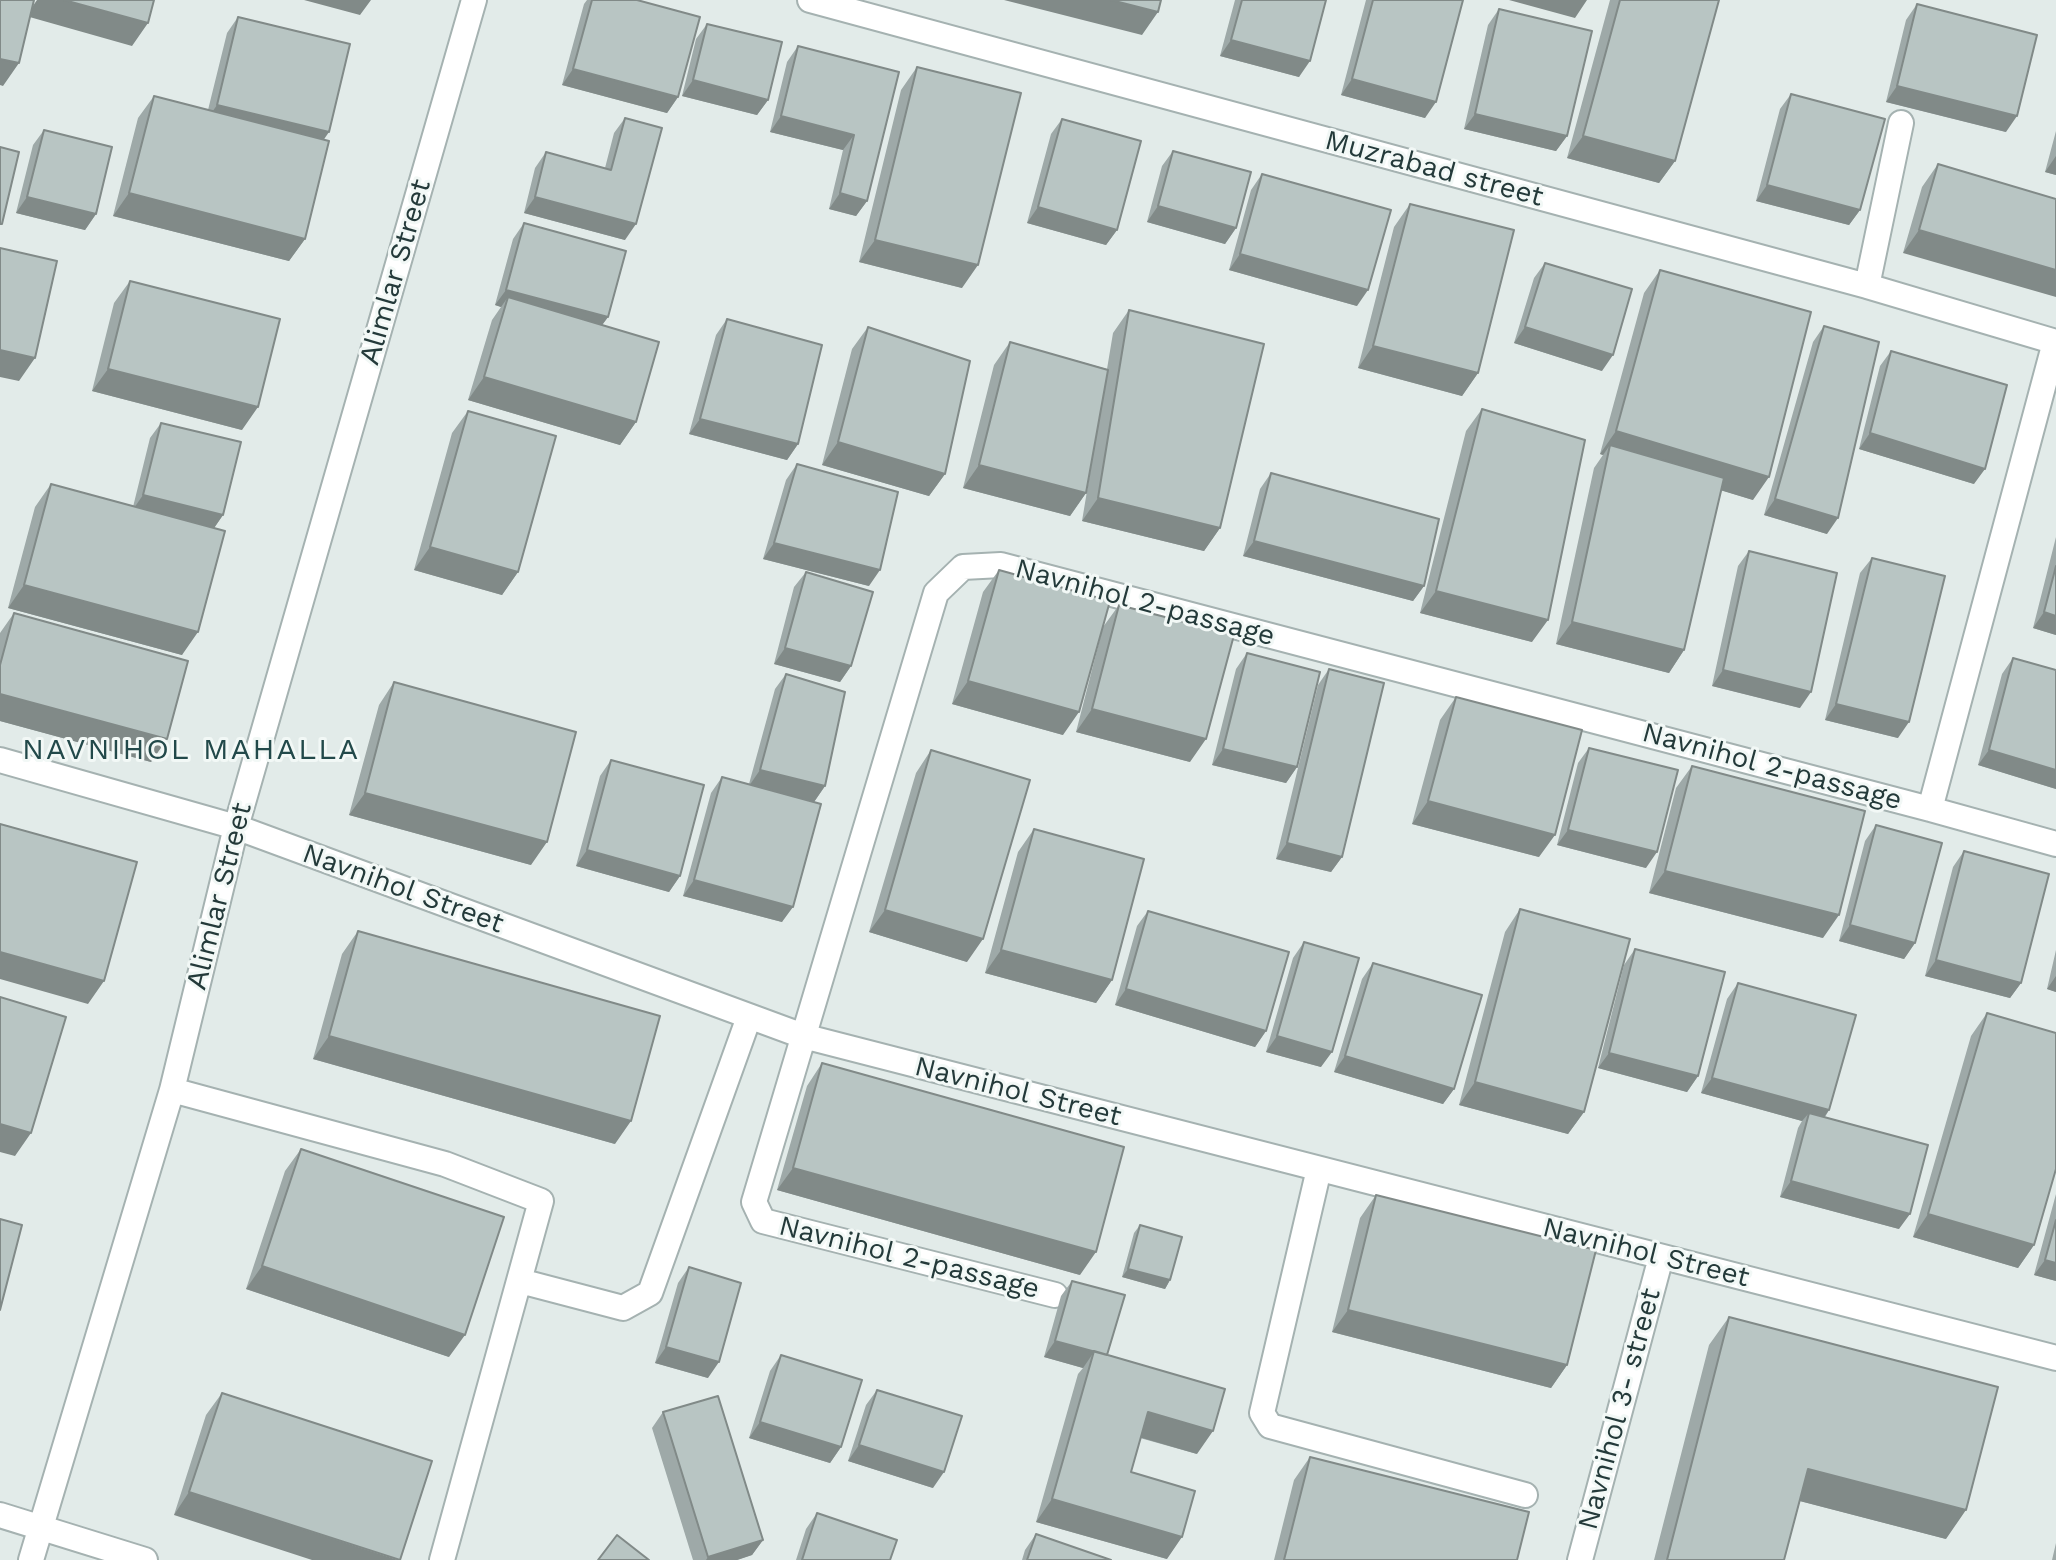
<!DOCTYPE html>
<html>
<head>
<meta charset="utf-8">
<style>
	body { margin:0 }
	canvas { display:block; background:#e2ebe9 }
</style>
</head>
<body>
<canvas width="2056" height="1560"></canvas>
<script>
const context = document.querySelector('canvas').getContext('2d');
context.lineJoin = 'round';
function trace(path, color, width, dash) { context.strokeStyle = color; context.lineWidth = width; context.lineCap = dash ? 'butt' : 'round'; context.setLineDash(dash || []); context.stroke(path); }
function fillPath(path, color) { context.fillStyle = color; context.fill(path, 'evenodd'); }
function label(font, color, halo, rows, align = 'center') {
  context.font = font + ' "Work Sans",sans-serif'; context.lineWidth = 6; context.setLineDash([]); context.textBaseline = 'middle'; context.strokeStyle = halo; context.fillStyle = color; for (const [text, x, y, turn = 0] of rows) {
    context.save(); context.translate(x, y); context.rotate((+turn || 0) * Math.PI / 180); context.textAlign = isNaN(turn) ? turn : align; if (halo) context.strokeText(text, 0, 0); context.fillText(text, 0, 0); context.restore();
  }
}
const minor = new Path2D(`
	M810,0L1867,286L2056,342
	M1867,286L1901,123
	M0,760L236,827L803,1036L2056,1358
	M1930,809L2055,342
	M172,1090L445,1164L541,1201L442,1560
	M1319,1169L1262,1413L1270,1426L1525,1495
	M520,1281L623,1308L650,1293L749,1017
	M1055,1295L763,1221L754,1202L936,593L963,567L1001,565L1930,809L2056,844
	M0,1515L145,1560
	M31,1560L172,1090L236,827L474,0
	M1580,1560L1661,1257`);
trace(minor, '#a5b2b1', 28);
trace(minor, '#fff', 24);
fillPath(new Path2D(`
	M587,0H637L678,97L667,113L562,85L584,4Z
	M1235,0H1326L1299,77L1220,56Z
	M1366,0H1463L1425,118L1341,95Z
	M1610,0H1719L1675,161L1659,183L1567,158Z
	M1917,4L2006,132L1886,102L1906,20Z
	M1499,9L1567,136L1556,151L1464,129L1488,25Z
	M238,17L324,140L305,239L289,261L113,216L138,118L154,96L208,110L227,33Z
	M707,24L768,100L757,115L682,96L696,39Z
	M798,46L899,72L867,201L856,216L829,209L843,150L770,132L787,62Z
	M917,67L962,288L859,262L901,90Z
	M1791,94L1860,210L1849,225L1756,201L1780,109Z
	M625,118V240L524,213L535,168L546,152L605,168L614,133Z
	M1062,119L1117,230L1106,245L1027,223L1051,134Z
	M44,130L96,214L85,230L16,213L33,145Z
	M2056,131V175L2045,172Z
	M1173,151L1236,228L1225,244L1147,222L1162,166Z
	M1938,164L2056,199L1903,253L1922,187Z
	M1262,174L1357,306L1229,270L1251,190Z
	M1410,204L1478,373L1462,396L1358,368L1394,227Z
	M524,223L608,317L602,325L636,422L620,445L468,400L492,320L501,307L495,305L513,239Z
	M1545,263L1602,371L1514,343L1534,278Z
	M1660,270L1753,500L1721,490L1684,650L1669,673L1556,644L1594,468L1603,455L1600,454L1644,293Z
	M130,281L242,430L92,391L114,303Z
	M1129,310L1220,528L1204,551L1082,521L1097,431L1086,493L1070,516L963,488L994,365L1010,342L1107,369L1113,333Z
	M727,319L798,444L787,460L689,434L716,335Z
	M1824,326L1827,534L1764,515L1813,342Z
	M868,327L945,474L929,496L822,465L852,349Z
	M1891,351L1974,484L1859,449L1880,366Z
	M1482,409L1532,642L1420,613L1466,431Z
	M468,411L518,572L502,595L414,570L452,433Z
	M161,423L223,515L214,528L182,655L8,608L35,507L51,484L133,507L150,438Z
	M797,464L869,586L763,559L786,480Z
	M1271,473L1424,586L1413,601L1243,556L1260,489Z
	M2056,537V635L2033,628Z
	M1749,551L1800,708L1712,686L1738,566Z
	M1872,558L1898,738L1825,720L1860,573Z
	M999,570L1063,735L952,704L983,592Z
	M806,572L851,666L840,682L774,664L794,587Z
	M1119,605L1190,762L1076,732L1103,627Z
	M14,613L167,739L151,762L0,721V633Z
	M1247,653L1297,767L1286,783L1212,765L1236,669Z
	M2013,658L2056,670V789L1978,765L2002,674Z
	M1329,669L1342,857L1331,872L1276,859L1318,685Z
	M786,674L825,786L814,802L782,922L683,896L711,793L722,777L749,784L775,689Z
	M394,682L531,865L349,815L379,705Z
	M1456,697L1539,857L1412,824L1440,720Z
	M1589,748L1646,868L1557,845L1578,763Z
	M931,750L967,962L869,932L916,773Z
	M611,760L680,876L669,892L576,866L600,776Z
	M1692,766L1823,938L1649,893L1676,788Z
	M1876,825L1915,943L1904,959L1839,941L1865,841Z
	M1034,829L1112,980L1096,1003L985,973L1018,852Z
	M1964,851L2021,983L2010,998L1925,976L1953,867Z
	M1520,909L1584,1112L1568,1134L1459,1105L1505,932Z
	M1148,911L1266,1031L1255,1047L1115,1005L1137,926Z
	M358,931L615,1144L313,1059L342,954Z
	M1304,942L1321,1067L1266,1052L1293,958Z
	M1635,949L1698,1076L1687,1092L1598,1068L1624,965Z
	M2056,950V992L2047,989Z
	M1373,963L1454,1089L1443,1104L1334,1072L1362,979Z
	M1738,983L1829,1110L1825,1117L1899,1229L1780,1197L1798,1128L1802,1121L1701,1093L1727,999Z
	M1987,1013L2034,1245L2018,1268L1913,1237L1971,1036Z
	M822,1063L1080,1275L777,1190L807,1086Z
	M301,1149L449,1357L246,1289L285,1171Z
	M2056,1194V1281L2034,1275Z
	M1376,1195L1567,1365L1551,1388L1332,1332L1360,1218Z
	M1140,1225L1170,1280L1165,1289L1122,1277L1134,1233Z
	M689,1267L708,1378L655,1363L678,1283Z
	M1072,1281L1107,1355L1197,1454L1140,1438L1131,1472L1167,1559L1036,1522L1078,1374L1083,1368L1044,1357L1061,1296Z
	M1729,1317L1946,1539L1800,1501L1784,1560H1654L1709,1345Z
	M781,1355L841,1447L830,1463L749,1438L770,1371Z
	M877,1390L933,1488L848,1461L866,1405Z
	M222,1393L432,1461L174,1515L206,1415Z
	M663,1412L763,1540L752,1555L737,1560H693L652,1428Z
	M1310,1457L1517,1560H1274L1294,1480Z
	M817,1513L890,1560H796L806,1529Z
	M1036,1534L1111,1560H1022L1025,1550Z
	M2056,1543V1560H2052Z`), '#9ea9a8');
fillPath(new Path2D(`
	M37,0H64L148,23L132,46L26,16Z
	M304,0H371L360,15Z
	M1004,0H1111L1158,12L1142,35Z
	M1509,0H1587L1575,18Z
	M1231,40L1310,61L1299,77L1220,56Z
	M0,59L19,63L3,86L0,85Z
	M573,69L678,97L667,113L562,85Z
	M1352,79L1436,102L1425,118L1341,95Z
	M693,80L768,100L757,115L682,96Z
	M1897,86L2017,116L2006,132L1886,102Z
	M217,105L329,132L318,148L206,121Z
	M1475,114L1567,136L1556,151L1464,129Z
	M781,116L854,135L843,150L770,132Z
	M1583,136L1675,161L1659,183L1567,158Z
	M2056,156V175L2045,172Z
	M1767,185L1860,210L1849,225L1756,201Z
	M129,193L305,239L289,261L113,216Z
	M840,193L867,201L856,216L829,209Z
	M27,197L96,214L85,230L16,213Z
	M535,197L636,224L625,240L524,213Z
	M1158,206L1236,228L1225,244L1147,222Z
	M1038,207L1117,230L1106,245L1027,223Z
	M1919,230L2056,270V297L1903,253Z
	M875,240L978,265L962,288L859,262Z
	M1240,254L1368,290L1357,306L1229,270Z
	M506,290L608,317L597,332L508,297L501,307L495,305Z
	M1525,327L1613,355L1602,371L1514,343Z
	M1373,346L1478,373L1462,396L1358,368Z
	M0,350L35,358L19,381L0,377Z
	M108,369L258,407L242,430L92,391Z
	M484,377L636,422L620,445L468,400Z
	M700,419L798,444L787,460L689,434Z
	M1616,431L1769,477L1753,500L1607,456L1610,445L1603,455L1600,454Z
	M1870,433L1985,469L1974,484L1859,449Z
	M838,442L945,474L929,496L822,465Z
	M979,465L1086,493L1070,516L963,488Z
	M143,495L223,515L212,531L132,511Z
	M1098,498L1220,528L1204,551L1082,521Z
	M1775,499L1838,518L1827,534L1764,515Z
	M1254,541L1424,586L1413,601L1243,556Z
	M774,543L880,570L869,586L763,559Z
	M430,547L518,572L502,595L414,570Z
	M24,585L198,632L182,655L8,608Z
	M1436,591L1548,620L1532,642L1420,613Z
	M2044,612L2056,616V635L2033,628Z
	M1572,622L1684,650L1669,673L1556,644Z
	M785,648L851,666L840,682L774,664Z
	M1723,670L1811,692L1800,708L1712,686Z
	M968,681L1079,712L1063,735L952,704Z
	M0,694L167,739L151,762L0,721Z
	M1836,704L1909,722L1898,738L1825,720Z
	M1092,709L1206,739L1190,762L1076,732Z
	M1223,749L1297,767L1286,783L1212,765Z
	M1989,750L2056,770V789L1978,765Z
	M760,770L825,786L814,802L749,786Z
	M365,793L547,842L531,865L349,815Z
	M1428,801L1555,835L1539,857L1412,824Z
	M1568,830L1657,852L1646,868L1557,845Z
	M1287,843L1342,857L1331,872L1276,859Z
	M587,850L680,876L669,892L576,866Z
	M1665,871L1839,915L1823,938L1649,893Z
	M694,880L793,907L782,922L683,896Z
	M885,910L983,939L967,962L869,932Z
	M1850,925L1915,943L1904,959L1839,941Z
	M1001,950L1112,980L1096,1003L985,973Z
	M0,952L104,981L88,1004L0,979Z
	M1936,960L2021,983L2010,998L1925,976Z
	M2056,976V992L2047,989Z
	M1126,989L1266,1031L1255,1047L1115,1005Z
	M329,1036L631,1121L615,1144L313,1059Z
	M1277,1036L1332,1052L1321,1067L1266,1052Z
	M1609,1053L1698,1076L1687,1092L1598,1068Z
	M1345,1056L1454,1089L1443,1104L1334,1072Z
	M1712,1078L1829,1110L1818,1126L1809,1113L1802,1121L1701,1093Z
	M1475,1082L1584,1112L1568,1134L1459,1105Z
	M0,1124L31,1133L15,1156L0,1152Z
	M793,1168L1096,1252L1080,1275L777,1190Z
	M1791,1181L1910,1214L1899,1229L1780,1197Z
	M1928,1214L2034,1245L2018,1268L1913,1237Z
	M2045,1260L2056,1263V1281L2034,1275Z
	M262,1266L465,1335L449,1357L246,1289Z
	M1128,1269L1170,1280L1165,1289L1122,1277Z
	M1348,1310L1567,1365L1551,1388L1332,1332Z
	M1055,1341L1094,1352L1083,1368L1044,1357Z
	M666,1347L719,1362L708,1378L655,1363Z
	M1148,1412L1213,1431L1197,1454L1132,1435Z
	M760,1422L841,1447L830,1463L749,1438Z
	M859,1445L944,1472L933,1488L848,1461Z
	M1808,1469L1966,1510L1946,1539L1788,1498Z
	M189,1492L398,1560H312L174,1515Z
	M1052,1499L1182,1537L1167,1559L1036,1522Z
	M763,1540L752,1555L737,1560H706L708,1557Z`), '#818a88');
const building = new Path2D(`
	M0,0H34L19,63L0,59Z
	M64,0H154L148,23Z
	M592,0H637L700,17L678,97L573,69Z
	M1111,0H1161L1158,12Z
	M1242,0H1326L1310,61L1231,40Z
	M1373,0H1463L1436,102L1352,79Z
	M1620,0H1719L1675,161L1583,136Z
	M1917,4L2037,35L2017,116L1897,86Z
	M1499,9L1592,31L1567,136L1475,114Z
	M238,17L350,44L329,132L217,105Z
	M707,24L782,42L768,100L693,80Z
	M798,46L899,72L867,201L840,193L854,135L781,116Z
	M917,67L1021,93L978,265L875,240Z
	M1791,94L1885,119L1860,210L1767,185Z
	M154,96L329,141L305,239L129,193Z
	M625,118L662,128L636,224L535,197L546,152L611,170Z
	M1062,119L1141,141L1117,230L1038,207Z
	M44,130L112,147L96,214L27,197Z
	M0,147L19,152L2,224H0Z
	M1173,151L1251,172L1236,228L1158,206Z
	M1938,164L2056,199V270L1919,230Z
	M1262,174L1391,210L1368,290L1240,254Z
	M1410,204L1514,230L1478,373L1373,346Z
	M524,223L626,251L608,317L506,290Z
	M0,248L57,261L35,358L0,350Z
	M1545,263L1632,289L1613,355L1525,327Z
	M1660,270L1811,312L1769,477L1616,431Z
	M130,281L280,319L258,407L108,369Z
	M508,297L659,342L636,422L484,377Z
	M1129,310L1264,344L1220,528L1098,498Z
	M727,319L822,345L798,444L700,419Z
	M1824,326L1879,342L1838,518L1775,499Z
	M868,327L970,361L945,474L838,442Z
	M1010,342L1108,370L1086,493L979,465Z
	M1891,351L2007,385L1985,469L1870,433Z
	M1482,409L1585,440L1548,620L1436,591Z
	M468,411L556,436L518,572L430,547Z
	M161,423L241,442L223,515L143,495Z
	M1610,445L1724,478L1684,650L1572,622Z
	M797,464L898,492L880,570L774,543Z
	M1271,473L1439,519L1424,586L1254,541Z
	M51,484L225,531L198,632L24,585Z
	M1749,551L1837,573L1811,692L1723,670Z
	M1872,558L1945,576L1909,722L1836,704Z
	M2056,566V616L2044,612Z
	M999,570L1110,601L1079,712L968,681Z
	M806,572L873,592L851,666L785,648Z
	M1119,605L1234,635L1206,739L1092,709Z
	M14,613L188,661L167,739L0,694V665Z
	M1247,653L1320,672L1297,767L1223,749Z
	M2013,658L2056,670V770L1989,750Z
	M1329,669L1384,683L1342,857L1287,843Z
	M786,674L845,692L825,786L760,770Z
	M394,682L576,732L547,842L365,793Z
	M1456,697L1582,730L1555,835L1428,801Z
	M1589,748L1678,770L1657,852L1568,830Z
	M931,750L1030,780L983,939L885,910Z
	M611,760L704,785L680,876L587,850Z
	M1692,766L1865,811L1839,915L1665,871Z
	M722,777L821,804L793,907L694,880Z
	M0,824L137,862L104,981L0,952Z
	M1876,825L1942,843L1915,943L1850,925Z
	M1034,829L1144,859L1112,980L1001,950Z
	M1964,851L2049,874L2021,983L1936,960Z
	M1520,909L1630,939L1584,1112L1475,1082Z
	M1148,911L1289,952L1266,1031L1126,989Z
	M358,931L660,1016L631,1121L329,1036Z
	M1304,942L1359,958L1332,1052L1277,1036Z
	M1635,949L1725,972L1698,1076L1609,1053Z
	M1373,963L1482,995L1454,1089L1345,1056Z
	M1738,983L1856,1015L1829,1110L1712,1078Z
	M0,997L66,1017L31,1133L0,1124Z
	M1987,1013L2056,1033V1169L2034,1245L1928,1214Z
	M822,1063L1124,1147L1096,1252L793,1168Z
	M1809,1113L1928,1145L1910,1214L1791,1181Z
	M301,1149L504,1217L465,1335L262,1266Z
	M1376,1195L1596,1250L1567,1365L1348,1310Z
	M0,1219L22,1225L0,1310Z
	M2056,1220V1263L2045,1260Z
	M1140,1225L1182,1237L1170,1280L1128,1269Z
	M689,1267L741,1283L719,1362L666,1347Z
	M1072,1281L1125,1295L1107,1355L1055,1341Z
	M1729,1317L1998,1387L1966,1510L1808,1469L1784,1560H1667Z
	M1094,1351L1225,1389L1213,1431L1148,1412L1131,1472L1195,1491L1182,1537L1052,1499Z
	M781,1355L862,1380L841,1447L760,1422Z
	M877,1390L962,1416L944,1472L859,1445Z
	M222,1393L432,1461L400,1560L189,1492Z
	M718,1396L763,1540L708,1557L663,1412Z
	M1310,1457L1529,1512L1517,1560H1284Z
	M817,1513L897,1540L890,1560H802Z
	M1036,1534L1111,1560H1027Z
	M617,1535L649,1560H598Z`);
fillPath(building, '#b8c5c3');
trace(building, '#818a88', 2);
label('28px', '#243a3a', '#f2f8f6', [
	["Muzrabad street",1434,169,15],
	["Аlimlar Street",396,272,-74],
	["Navnihol 2-passage",1145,603,15],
	["Navnihol 2-passage",1772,767,15],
	["Navnihol Street",403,889,20],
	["Аlimlar Street",220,896,-76],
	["Navnihol Street",1018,1092,14],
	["Navnihol Street",1646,1253,14],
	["Navnihol 2-passage",909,1258,14],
	["Navnihol 3- street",1620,1409,-75]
]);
context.letterSpacing = '2px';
label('30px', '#22494a', '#f2f8f6', [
	["NAVNIHOL MAHALLA",191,750]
]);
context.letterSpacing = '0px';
</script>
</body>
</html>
